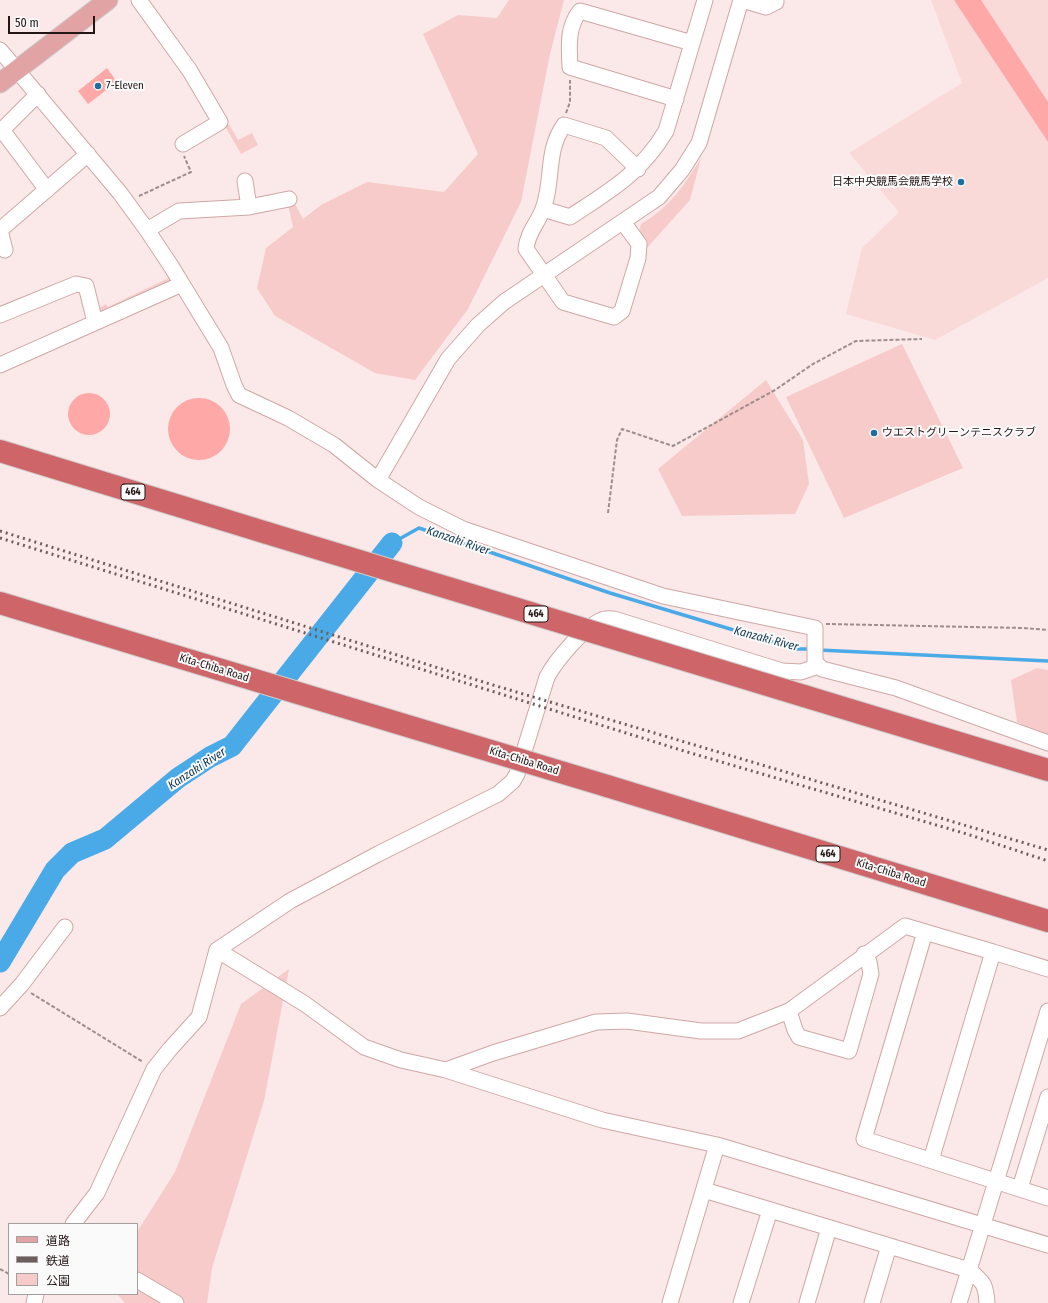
<!DOCTYPE html>
<html>
<head>
<meta charset="utf-8">
<style>
	body { margin:0 }
	#map { position:relative; width:1048px; height:1303px; overflow:hidden; background:#fae9e8; font-family:"Fira Sans Condensed","Noto Sans JP",sans-serif }
	canvas { display:block }
	.legend { position:absolute; left:8px; top:1223px; width:130px; height:72px; box-sizing:border-box; background:#fafafa; border:1px solid #a49f9e; margin:0; padding:5px 7px; list-style:none; font-size:12px; color:#241615 }
	.legend li { display:flex; align-items:center; gap:8px; height:20px }
	.legend b { width:20px; border:1px solid #a49f9e }
	.scale { position:absolute; left:8px; top:16px; width:87px; height:18px; box-sizing:border-box; border:2px solid #241615; border-top:0; padding-left:5px; font-size:12px; line-height:14px; white-space:nowrap; color:#241615; -webkit-text-stroke:3px #fafafa; paint-order:stroke }
</style>
</head>
<body>
<div id="map">
<canvas width="1048" height="1303"></canvas>
<ul class="legend">
<li><b style="height:5px;background:#e2a3a4"></b>道路</li>
<li><b style="height:5px;background:#6d5e5d"></b>鉄道</li>
<li><b style="height:11px;background:#f7cbca"></b>公園</li>
</ul>
<div class="scale">50 m</div>
</div>
<script>
const context = document.querySelector('canvas').getContext('2d');
context.lineJoin = 'round';
function fillPath(path, color) { context.fillStyle = color; context.fill(path, 'evenodd'); }
function trace(path, color, width, dash) { context.strokeStyle = color; context.lineWidth = width; context.lineCap = dash ? 'butt' : 'round'; context.setLineDash(dash || []); context.stroke(path); }
function label(font, color, halo, rows, align = 'center') {
  context.font = font + ' "Fira Sans Condensed","Noto Sans JP",sans-serif'; context.lineWidth = 4; context.setLineDash([]); context.textBaseline = 'middle'; context.strokeStyle = halo; context.fillStyle = color; for (const [text, x, y, turn = 0] of rows) {
    context.save(); context.translate(x, y); context.rotate((+turn || 0) * Math.PI / 180); context.textAlign = isNaN(turn) ? turn : align; if (halo) context.strokeText(text, 0, 0); context.fillText(text, 0, 0); context.restore();
  }
}
fillPath(new Path2D(`
	M931,0H1048V278L935,340L846,314L862,248L899,212L849,153L962,83Z`), '#f9dad9');
fillPath(new Path2D(`
	M509,0H564L550,54L521,202L468,309L415,380L375,373L275,316L257,288L266,248L293,227L288,204H295L303,219L321,205L367,182L444,192L478,154L423,34L458,15L497,18Z
	M229,124L238,140L252,133L258,145L241,154L225,126Z
	M701,158L690,200L646,249L639,233L641,224C671,206 683,187 701,158Z
	M171,277L170,285L101,317L94,311L106,304L108,307Z
	M902,344L963,468L844,518L786,397Z
	M766,380L803,440L809,484L795,514L682,516L658,469Z
	M1037,668L1048,670V739L1017,722L1011,680Z
	M289,969L264,1101L212,1268L207,1303H125L117,1294H137V1232L175,1172L241,1004Z`), '#f7cbca');
trace(new Path2D(`
	M392,543L419,528L610,593L797,649H811
	M819,650L1048,661`), '#4aaae7', 3.5);
trace(new Path2D(`
	M0,962L55,870L72,853L105,839L178,778L210,757L232,746L392,543`), '#4aaae7', 21);
fillPath(new Path2D(`
	M954,0H981L1048,102V142Z
	M107,68L117,82L88,104L78,91Z
	M68 414a21 21 0 1 1 42 0a21 21 0 1 1-42 0Z
	M168 429a31 31 0 1 1 62 0a31 31 0 1 1-62 0Z`), '#fea9a8');
const minor = new Path2D(`
	M139,0L190,71L220,122L183,144
	M743,0L766,7L776,2V0
	M0,50L120,193L147,230L171,266L221,348L234,385L239,395L288,418L334,445L378,480L419,507L463,529L663,596L815,628V662L822,669L896,688L1048,743
	M38,94L2,130L47,190
	M676,99L570,67C569,47 567,27 580,11L692,43
	M245,181L249,207
	M543,209L570,217C611,190 640,174 666,131L705,0
	M623,222L639,244L638,258L622,311L614,317L563,302L526,249C527,233 538,223 543,209C554,180 545,152 564,125L606,138L638,169
	M147,230L179,211L249,207L289,199
	M5,250L0,230L88,154
	M0,315L76,284L86,286L95,322
	M0,365L182,284
	M378,480L448,359L478,325L504,302L659,197L682,170L699,143L741,0
	M925,932L993,952
	M217,950L305,1004L364,1047L401,1060L446,1070L493,1053L596,1022L627,1021L701,1031H738L789,1011L905,926L925,932L864,1139L1048,1198
	M0,1008L22,984L65,927
	M789,1011L795,1030L799,1037L849,1051L871,974L869,962L864,954
	M446,1070L602,1120L717,1145L1048,1245
	M931,1160L993,952L1048,969
	M1020,1188L1048,1097
	M704,1190L969,1270C983,1282 986,1284 987,1303
	M73,1224L97,1193L154,1069L170,1049L199,1017L217,950L290,901L378,854L498,794L513,781L517,774L547,677C556,660 583,628 602,620C605,618 610,619 614,619L782,671L801,672L818,666
	M137,1280L176,1303
	M34,1303L36,1294
	M670,1303L717,1145
	M741,1303L770,1210
	M807,1303L829,1228
	M872,1303L889,1246
	M959,1303L1048,1011`);
const major = new Path2D(`
	M0,83L108,0`);
const highway = new Path2D(`
	M0,451L267,533
	M0,603L155,650
	M804,696L1048,770
	M607,786L1048,921`);
trace(minor, '#cfa7a6', 17);
trace(major, '#cfcccc', 21);
trace(highway, '#cfcccc', 24);
trace(new Path2D(`
	M566,113L570,102V80
	M139,196L191,172L184,156
	M608,513L617,440L622,429L673,446L775,390L813,364L856,341L922,339
	M826,624L1023,628L1048,630
	M31,993L143,1062
	M0,1269L9,1274`), '#9d8d8c', 2, [4, 2]);
trace(minor, '#fff', 15);
trace(major, '#e2a3a4', 19);
trace(highway, '#ce6568', 22);
trace(new Path2D(`
	M0,531L493,685L1048,850
	M0,538L684,751L967,834L1048,861`), '#6d5e5d', 3, [2, 4]);
const highwayBridge = new Path2D(`
	M267,533L804,696
	M155,650L607,786`);
trace(highwayBridge, '#cfcccc', 24, []);
trace(highwayBridge, '#ce6568', 22);
for (const [x, y, r, color] of [
	[98,86,4,"#1a6f9f"],
	[961,182,4,"#1a6f9f"],
	[874,433,4,"#1a6f9f"]
]) { const dot = new Path2D(); dot.arc(x, y, r, 0, 2 * Math.PI); context.fillStyle = color; context.fill(dot); trace(dot, '#fafafa', 1.5); }
for (const [x, y, w] of [
	[133,492,24],
	[536,614,24],
	[828,854,24]
]) { const box = new Path2D(); box.roundRect(x - w / 2, y - 8, w, 16, 3); context.fillStyle = '#fafafa'; context.fill(box); trace(box, '#241615', 1); }
label('bold 10px', '#241615', null, [
	["464",133,492],
	["464",536,614],
	["464",828,854]
]);
label('11px', '#241615', '#fafafa', [
	["7-Eleven",106,86],
	["日本中央競馬会競馬学校",953,182,"right"],
	["ウエストグリーンテニスクラブ",882,433]
], 'left');
label('11px', '#241615', '#fafafa', [
	["Kita-Chiba Road",214,668,17],
	["Kita-Chiba Road",524,761,17],
	["Kita-Chiba Road",891,873,17]
]);
label('italic 12px', '#103851', '#fafafa', [
	["Kanzaki River",458,541,19],
	["Kanzaki River",766,639,15],
	["Kanzaki River",197,769,-33]
]);
</script>
</body>
</html>
